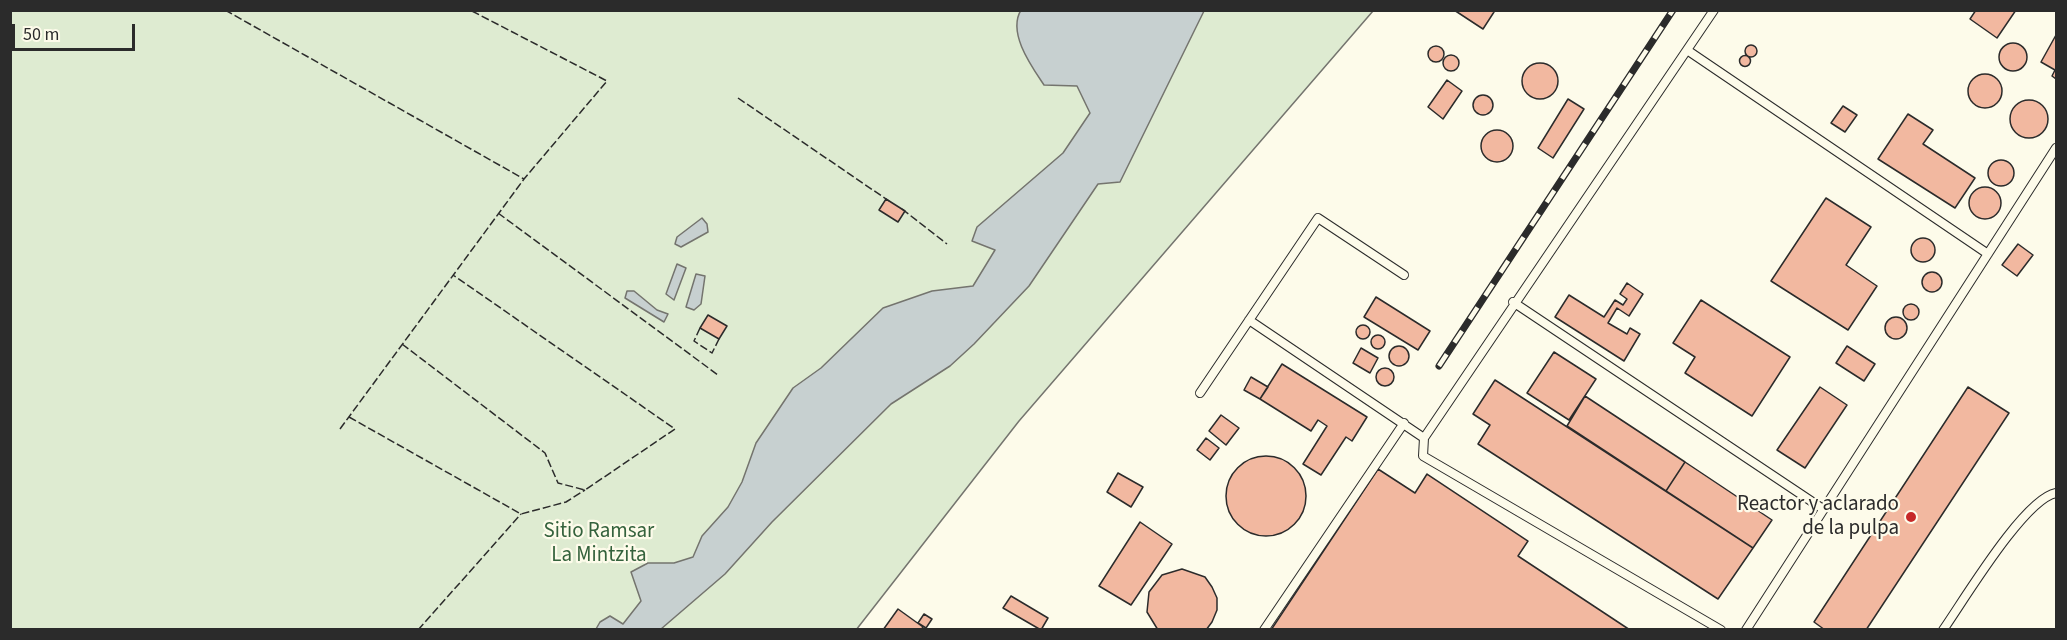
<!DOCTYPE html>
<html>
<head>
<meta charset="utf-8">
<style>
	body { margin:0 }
	#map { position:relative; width:2067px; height:640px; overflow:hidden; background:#fdfbea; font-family:"Source Sans 3",sans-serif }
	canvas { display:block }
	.frame { position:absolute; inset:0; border:12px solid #2b2b2b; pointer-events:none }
	.scale { position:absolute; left:12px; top:24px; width:123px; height:27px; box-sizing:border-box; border:3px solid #2b2b2b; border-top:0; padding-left:8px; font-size:18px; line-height:21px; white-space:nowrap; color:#2b2b2b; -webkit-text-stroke:4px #fdfbea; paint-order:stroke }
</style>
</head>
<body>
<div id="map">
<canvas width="2067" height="640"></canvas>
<div class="frame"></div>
<div class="scale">50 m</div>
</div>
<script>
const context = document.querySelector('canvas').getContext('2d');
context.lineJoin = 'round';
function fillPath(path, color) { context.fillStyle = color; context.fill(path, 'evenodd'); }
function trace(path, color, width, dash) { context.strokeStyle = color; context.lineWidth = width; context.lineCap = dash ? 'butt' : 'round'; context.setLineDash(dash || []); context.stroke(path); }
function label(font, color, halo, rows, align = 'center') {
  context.font = font + ' "Source Sans 3",sans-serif'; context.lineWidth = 4.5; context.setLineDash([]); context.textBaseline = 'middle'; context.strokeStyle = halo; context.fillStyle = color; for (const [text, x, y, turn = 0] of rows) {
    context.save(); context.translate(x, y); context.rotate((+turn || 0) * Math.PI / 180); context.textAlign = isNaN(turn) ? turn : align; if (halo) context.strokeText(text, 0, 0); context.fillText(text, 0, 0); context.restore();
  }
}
const green = new Path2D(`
	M10,11H1373L1019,421L856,630L11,629Z`);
fillPath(green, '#deebd1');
trace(green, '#74746e', 1.5);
const water = new Path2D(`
	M1021,10L1204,11L1120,182L1098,184L1029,286L974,344L950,366L891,404L772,522L725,574L661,629H596L600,622L610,616L623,624L641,601L631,572L648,563H674L693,557L702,536L728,507L742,482L756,443L793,388L821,368L883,308L932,291L973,286L995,250L972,241L977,227L1063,153L1090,113L1077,86L1044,85C1032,67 1007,33 1021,10Z
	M702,218L707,224L708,232L681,247L675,244L677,237Z
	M677,264L686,268L674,300L666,294Z
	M696,274L705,276L701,304L694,310L686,307Z
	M627,291H634L657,310L668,314L664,322L625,298Z`);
fillPath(water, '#c7d0d0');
trace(water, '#74746e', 1.5);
const building = new Path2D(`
	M1454,10H1492L1494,12L1483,29Z
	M1976,10H2016L1997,38L1970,19Z
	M2056,35V79L2052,76L2055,70L2041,62Z
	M1999 57a14 14 0 1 1 28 0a14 14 0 1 1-28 0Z
	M1745 51a6 6 0 1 1 12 0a6 6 0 1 1-12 0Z
	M1428 54a8 8 0 1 1 16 0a8 8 0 1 1-16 0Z
	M1739.5 61a5.5 5.5 0 1 1 11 0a5.5 5.5 0 1 1-11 0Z
	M1443 63a8 8 0 1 1 16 0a8 8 0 1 1-16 0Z
	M1522 81a18 18 0 1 1 36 0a18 18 0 1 1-36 0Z
	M1968 91a17 17 0 1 1 34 0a17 17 0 1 1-34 0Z
	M1447,80L1462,91L1443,119L1428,107Z
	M1473 105a10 10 0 1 1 20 0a10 10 0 1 1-20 0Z
	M1568,99L1584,109L1553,158L1538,148Z
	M2010 119a19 19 0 1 1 38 0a19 19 0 1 1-38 0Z
	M1843,106L1857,115L1845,132L1831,123Z
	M1908,114L1933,130L1923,144L1975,178L1955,208L1878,159Z
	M1481 146a16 16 0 1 1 32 0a16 16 0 1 1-32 0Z
	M1988 173a13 13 0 1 1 26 0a13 13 0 1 1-26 0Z
	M1969 203a16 16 0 1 1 32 0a16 16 0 1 1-32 0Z
	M1826,198L1871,227L1846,265L1877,286L1848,330L1771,281Z
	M886,199L905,211L898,222L879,210Z
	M1911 250a12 12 0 1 1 24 0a12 12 0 1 1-24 0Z
	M2018,244L2033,255L2017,276L2002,265Z
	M1922 282a10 10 0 1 1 20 0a10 10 0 1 1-20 0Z
	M1627,283L1643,294L1629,316L1617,308L1608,323L1627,334L1630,328L1640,334L1624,361L1555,317L1569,295L1604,317L1615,300L1623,305L1627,299L1620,294Z
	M1376,297L1430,331L1418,350L1364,317Z
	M1701,300L1790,357L1752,416L1685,373L1695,357L1673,343Z
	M1903 312a8 8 0 1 1 16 0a8 8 0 1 1-16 0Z
	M708,315L727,326L719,339L700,328Z
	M1885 328a11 11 0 1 1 22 0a11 11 0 1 1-22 0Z
	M1356 332a7 7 0 1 1 14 0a7 7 0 1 1-14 0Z
	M1371 342a7 7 0 1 1 14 0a7 7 0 1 1-14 0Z
	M1389 356a10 10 0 1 1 20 0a10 10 0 1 1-20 0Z
	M1847,346L1875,364L1864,381L1836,363Z
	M1361,348L1378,358L1370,373L1353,363Z
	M1554,352L1596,379L1569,420L1527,393Z
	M1282,364L1367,417L1352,441L1346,437L1321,475L1303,464L1327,426L1318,420L1311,431L1260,399Z
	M1376 377a9 9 0 1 1 18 0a9 9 0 1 1-18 0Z
	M1251,377L1268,387L1260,399L1244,390Z
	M1495,380L1753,548L1718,599L1478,444L1490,425L1473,414Z
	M1820,387L1847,405L1805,468L1777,450Z
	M1968,387L2009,413L1866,630H1825L1814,622Z
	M1585,396L1685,462L1666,491L1567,426Z
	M1221,415L1239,428L1226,445L1209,431Z
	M1206,438L1219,448L1210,460L1197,450Z
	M1226 496a40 40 0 1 1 80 0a40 40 0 1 1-80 0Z
	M1685,462L1772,520L1753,548L1666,491Z
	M1378,469L1415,493L1427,474L1528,541L1518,556L1630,630H1271Z
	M1118,473L1143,487L1131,507L1107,492Z
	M1140,522L1172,544L1131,605L1099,586Z
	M1182,569L1205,577L1212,587L1217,598V610L1212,622L1206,630H1158L1147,612L1149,592L1162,575Z
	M1011,596L1048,618L1041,630L1003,608Z
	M898,609L923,627L921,630H883Z
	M924,614L932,619L926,628L918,623Z`);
fillPath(building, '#f2b8a0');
trace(building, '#2b2b2b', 1.5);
const service = new Path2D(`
	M1714,10L1424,438L1423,456L1721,630
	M1687,50L1988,254
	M1513,302L1823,509
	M1249,320L1424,438
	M1200,393L1318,218L1404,275
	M1264,630L1404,423
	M1746,630L2056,148
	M1943,630C1964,600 2024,499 2056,493`);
trace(service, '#2b2b2b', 10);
trace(service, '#fdfbea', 8);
const rail = new Path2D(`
	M1439,366L1673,10`);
trace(rail, '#2b2b2b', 7);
trace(rail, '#fdfbea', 4.5, [14]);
trace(new Path2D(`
	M225,10L524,179
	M738,98L889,201
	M902,209L947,244
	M498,213L718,375
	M700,328L694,341L712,353L719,339
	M402,344L545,453L558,483L585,490L675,429L453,275
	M349,417L521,514L566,502L585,490
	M340,429L524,179L607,81L470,10
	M418,630L521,514`), '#2b2b2b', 1.5, [8, 3]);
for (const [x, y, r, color] of [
	[1911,517,6,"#c62828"]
]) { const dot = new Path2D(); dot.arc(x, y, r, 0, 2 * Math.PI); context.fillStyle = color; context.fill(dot); trace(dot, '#fdfbea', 2); }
label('21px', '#2b2b2b', '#fdfbea', [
	["Reactor y aclarado",1899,505],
	["de la pulpa",1899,529]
], 'right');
label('21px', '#34623c', '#fdfbea', [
	["Sitio Ramsar",599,532],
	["La Mintzita",599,556]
]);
</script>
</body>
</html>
